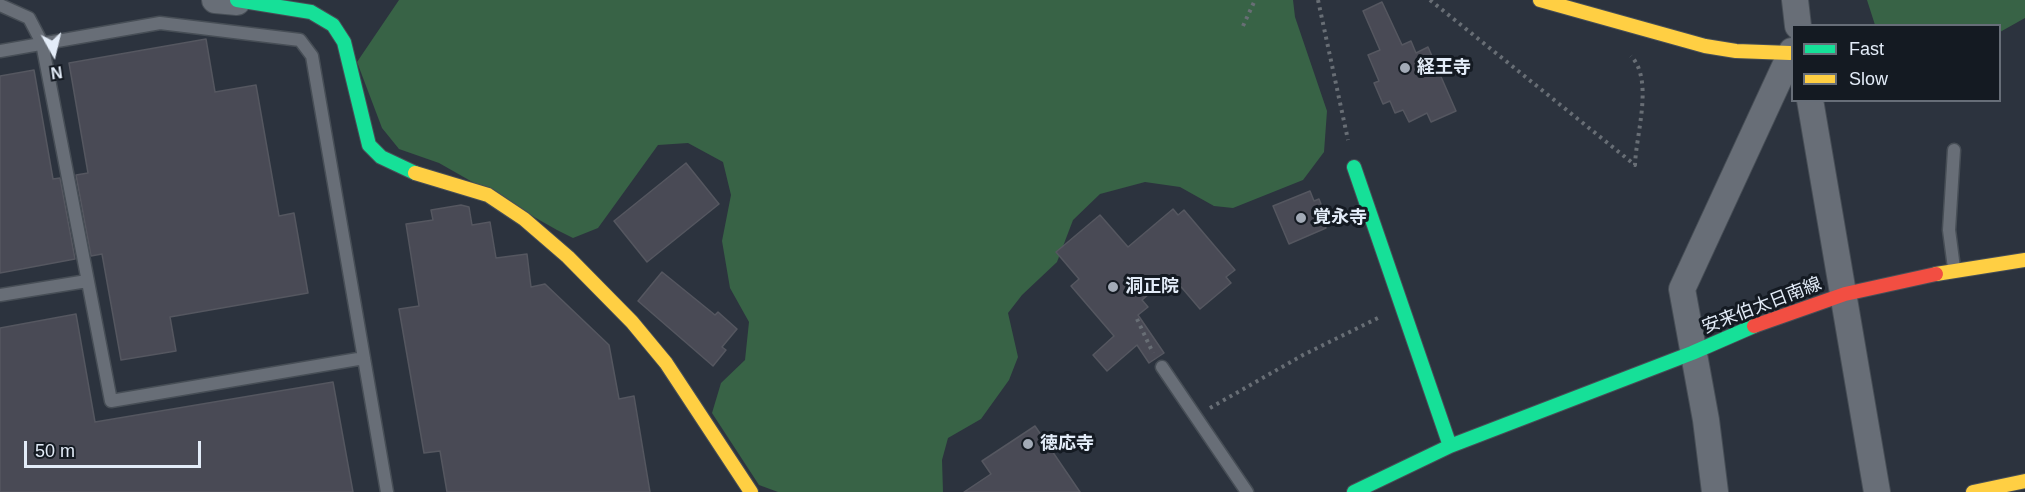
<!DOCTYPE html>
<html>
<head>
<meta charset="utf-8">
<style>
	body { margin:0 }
	#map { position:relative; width:2025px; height:492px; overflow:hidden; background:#2c333e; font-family:Arial,sans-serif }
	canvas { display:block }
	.legend { position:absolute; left:1791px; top:24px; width:210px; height:78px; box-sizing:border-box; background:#141a22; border:2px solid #676e78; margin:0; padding:8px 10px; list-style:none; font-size:18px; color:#e3ecf8 }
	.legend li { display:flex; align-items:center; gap:12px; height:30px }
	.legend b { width:30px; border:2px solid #676e78 }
	.north { position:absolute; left:24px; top:24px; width:60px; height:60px; -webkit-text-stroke:4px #141a22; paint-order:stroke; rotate:172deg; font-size:16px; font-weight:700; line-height:24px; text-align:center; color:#e3ecf8 }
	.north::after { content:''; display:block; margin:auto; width:21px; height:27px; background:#e3ecf8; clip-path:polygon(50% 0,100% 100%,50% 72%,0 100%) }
	.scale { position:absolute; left:24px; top:441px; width:177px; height:27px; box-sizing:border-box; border:3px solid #e3ecf8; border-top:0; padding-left:8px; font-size:18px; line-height:21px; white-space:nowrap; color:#e3ecf8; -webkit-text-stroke:4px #141a22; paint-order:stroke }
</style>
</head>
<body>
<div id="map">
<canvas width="2025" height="492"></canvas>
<ul class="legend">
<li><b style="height:8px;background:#16e098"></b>Fast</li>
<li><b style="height:8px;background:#ffcf43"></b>Slow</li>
</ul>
<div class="north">N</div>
<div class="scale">50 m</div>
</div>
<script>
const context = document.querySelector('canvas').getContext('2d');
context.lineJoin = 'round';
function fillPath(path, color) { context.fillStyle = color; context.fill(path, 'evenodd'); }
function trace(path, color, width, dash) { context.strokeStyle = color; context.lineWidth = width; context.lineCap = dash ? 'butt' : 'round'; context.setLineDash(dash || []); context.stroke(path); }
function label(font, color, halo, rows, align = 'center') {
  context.font = font + ' Arial,"Noto Sans JP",sans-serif'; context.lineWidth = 6; context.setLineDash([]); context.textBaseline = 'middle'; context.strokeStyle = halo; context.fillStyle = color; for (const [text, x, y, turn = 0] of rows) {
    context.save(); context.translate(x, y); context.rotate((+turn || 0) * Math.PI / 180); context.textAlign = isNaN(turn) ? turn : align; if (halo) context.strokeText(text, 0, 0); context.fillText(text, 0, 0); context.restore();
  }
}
fillPath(new Path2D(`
	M399,0H1293L1295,17L1327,111L1324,152L1303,180L1233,208L1214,206L1180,187L1145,182L1100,194L1073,220L1057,262L1022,295L1008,313L1018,357L1009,380L981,419L948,438L942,460L943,492H778L759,485L712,413L721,383L745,360L749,322L730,288L722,241L731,195L723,162L688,143L658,145L598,228L573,238L557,230L439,163L399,149L382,128L357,62Z
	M1867,0H2025V18L2000,32V26L1875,25Z`), '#386346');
const building = new Path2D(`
	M1382,2L1402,45L1411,41L1416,53L1428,47L1456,111L1431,122L1427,113L1409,122L1403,110L1395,113L1390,101L1383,104L1374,83L1379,81L1368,55L1380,50L1363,11Z
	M206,39L215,92L256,85L279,216L294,213L308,293L170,317L176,351L121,360L102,254L91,256L76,175L88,173L69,63Z
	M34,70L53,179L60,178L75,259L0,273V76Z
	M686,163L719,204L647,262L614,221Z
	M1310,191L1314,201L1319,199L1326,217L1322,219L1326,228L1289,244L1273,206Z
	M461,205L469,207L472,225L490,222L496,258L527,254L531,287L545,284L609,345L619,399L634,396L650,492H447L440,451L424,453L399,309L419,306L406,224L433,220L431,210Z
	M1173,209L1178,215L1184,210L1235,270L1226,277L1231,283L1200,309L1171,275L1142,300L1148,307L1138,315L1164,353L1149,363L1137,345L1107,371L1093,355L1114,336L1071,286L1079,279L1056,252L1100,215L1128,247Z
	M662,272L715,315L718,312L737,329L722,347L726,350L713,366L638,301Z
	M76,314L95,422L333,382L353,492H0V328Z
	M1035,426L1080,492H964L991,474L982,461Z`);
fillPath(building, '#494a55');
trace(building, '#555760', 1.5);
const lane = new Path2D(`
	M0,5L29,18L42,43L111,401L364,358
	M0,51L160,23L300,40L312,56L387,492
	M1954,150L1949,230L1954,268
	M0,295L87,281
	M1162,367L1247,492`);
const street = new Path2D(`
	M215,0L237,2
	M1795,0L1798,26
	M1810,100L1877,492
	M1715,492L1706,420L1682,289L1792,51`);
const fast = new Path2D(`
	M237,0L311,12L333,25L344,42L369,145L381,157L415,173
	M1354,167L1450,446
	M1354,492L1450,446L1692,353L1754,326`);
const slow = new Path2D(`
	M1540,0L1705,46L1736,51L1790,53
	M415,173L488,195L524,219L568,257L632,322L666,363L751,492
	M1936,274L2025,260
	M1973,492L2025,481`);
const jam = new Path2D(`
	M1754,326L1845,294L1936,274`);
trace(lane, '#474e56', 15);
trace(street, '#474e56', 28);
trace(fast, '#474e56', 16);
trace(slow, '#474e56', 16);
trace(jam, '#474e56', 16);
trace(new Path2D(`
	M1318,0L1348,140
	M1430,0L1635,165C1636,134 1654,80 1631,56
	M1243,26L1255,0
	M1137,319L1153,353
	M1210,408L1303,355L1378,318`), '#686e75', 4, [3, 4.5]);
trace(lane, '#686e77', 12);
trace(street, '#686e77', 26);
trace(fast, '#16e098', 14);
trace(slow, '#ffcf43', 14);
trace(jam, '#f24e42', 14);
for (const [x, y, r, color] of [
	[1405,68,6,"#a3abb7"],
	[1301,218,6,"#a3abb7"],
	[1113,287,6,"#a3abb7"],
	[1028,444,6,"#a3abb7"]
]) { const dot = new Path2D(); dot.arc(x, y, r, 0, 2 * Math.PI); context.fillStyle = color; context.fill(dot); trace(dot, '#141a22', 2); }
label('bold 18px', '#e3ecf8', '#141a22', [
	["経王寺",1417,68],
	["覚永寺",1313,218],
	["洞正院",1125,287],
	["徳応寺",1040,444]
], 'left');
label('18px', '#e3ecf8', '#141a22', [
	["安来伯太日南線",1762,306,-21]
]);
</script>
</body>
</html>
